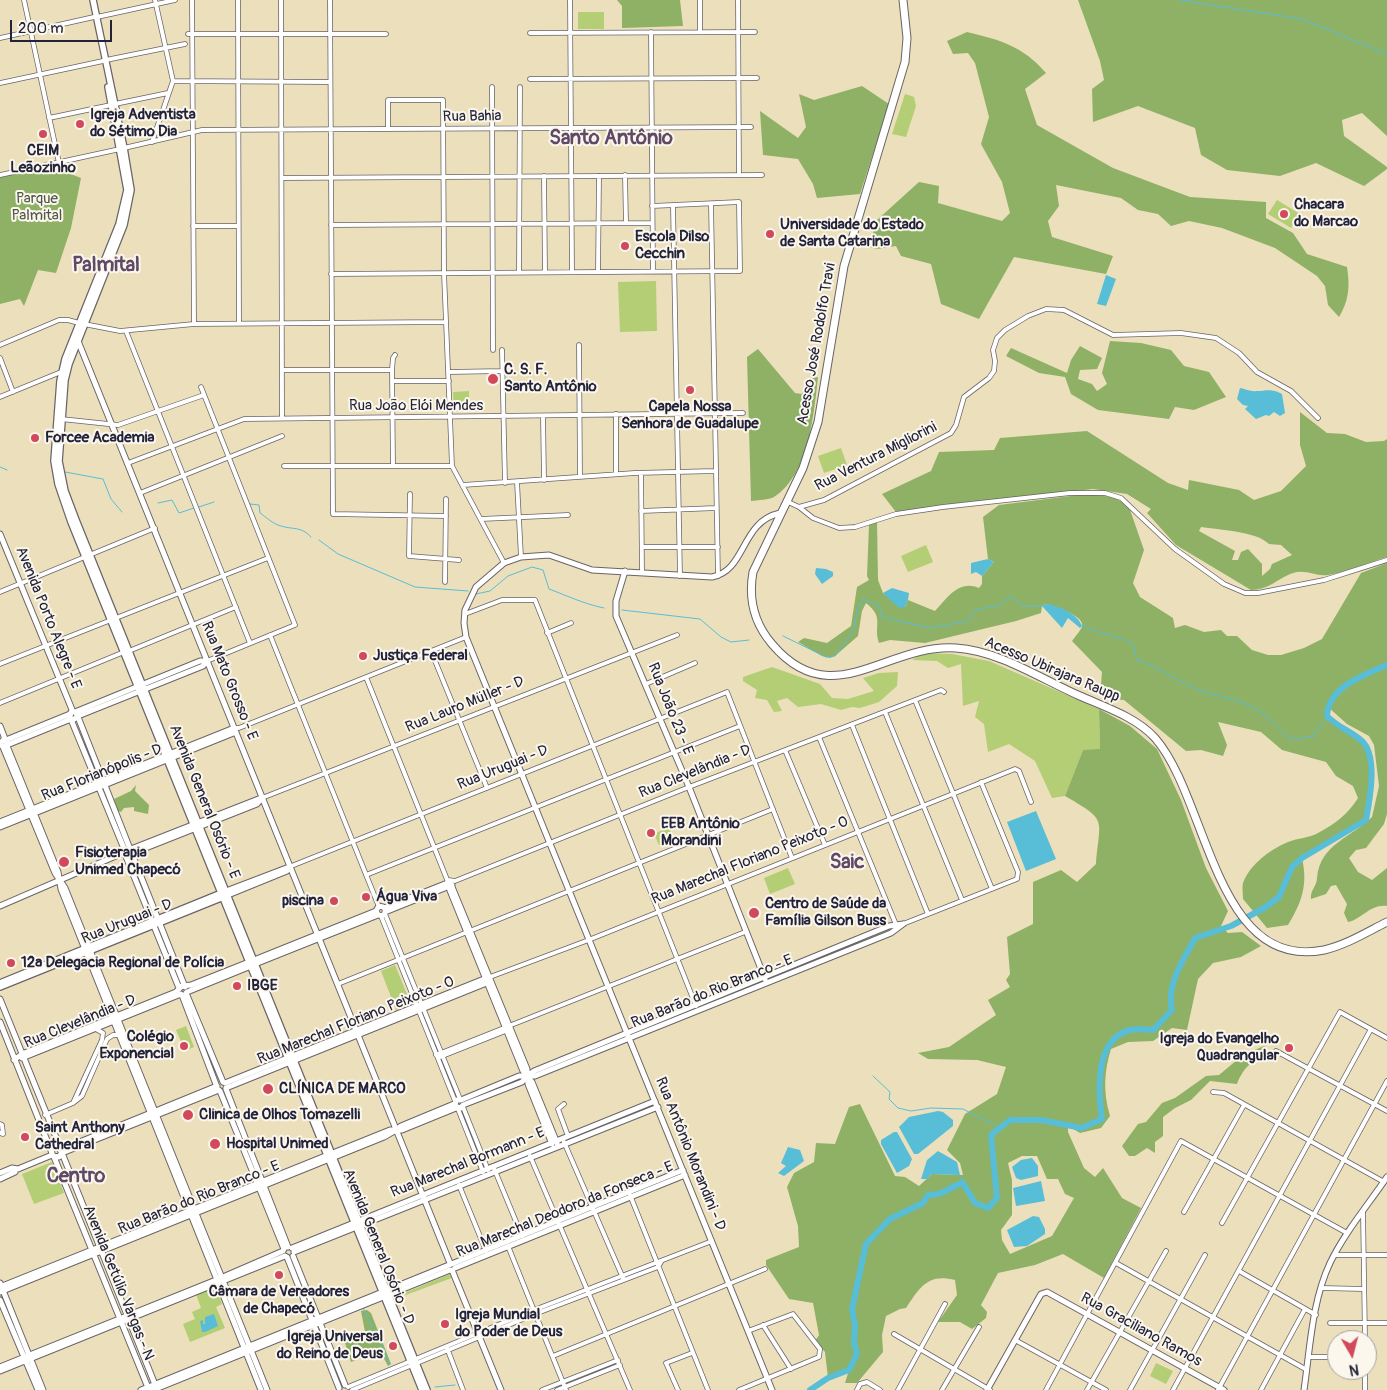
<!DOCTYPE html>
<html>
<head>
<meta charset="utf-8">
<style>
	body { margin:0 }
	#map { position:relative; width:1387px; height:1390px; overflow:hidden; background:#ecdfbc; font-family:Pangolin,sans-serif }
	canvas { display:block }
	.north { position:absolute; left:1327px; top:1330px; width:50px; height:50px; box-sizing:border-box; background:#fbf7ec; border:1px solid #a4a2a5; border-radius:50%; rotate:172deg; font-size:14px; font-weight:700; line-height:20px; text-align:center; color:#22223b }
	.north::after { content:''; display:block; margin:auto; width:18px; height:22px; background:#d1495b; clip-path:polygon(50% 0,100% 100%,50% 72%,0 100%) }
	.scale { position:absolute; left:10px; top:20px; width:102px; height:22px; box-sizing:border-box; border:2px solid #22223b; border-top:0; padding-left:6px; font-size:15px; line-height:18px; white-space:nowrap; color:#22223b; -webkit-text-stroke:4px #fbf7ec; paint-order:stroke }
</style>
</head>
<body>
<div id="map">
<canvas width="1387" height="1390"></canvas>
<div class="north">N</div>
<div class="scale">200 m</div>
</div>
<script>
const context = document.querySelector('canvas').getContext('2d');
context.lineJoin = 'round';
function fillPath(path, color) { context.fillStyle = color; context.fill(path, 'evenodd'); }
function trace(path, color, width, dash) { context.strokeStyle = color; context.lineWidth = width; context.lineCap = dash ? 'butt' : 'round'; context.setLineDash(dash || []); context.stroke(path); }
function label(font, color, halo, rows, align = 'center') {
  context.font = font + ' Pangolin,sans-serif'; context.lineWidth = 4; context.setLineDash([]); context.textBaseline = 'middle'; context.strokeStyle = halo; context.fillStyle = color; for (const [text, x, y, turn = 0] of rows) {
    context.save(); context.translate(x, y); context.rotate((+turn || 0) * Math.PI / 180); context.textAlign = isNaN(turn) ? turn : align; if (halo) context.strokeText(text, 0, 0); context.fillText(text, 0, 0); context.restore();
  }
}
fillPath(new Path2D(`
	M578,12H604V29H578Z
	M905,94L914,97L916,106L906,137L892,134Z
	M1277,200L1300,214L1291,228L1268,214Z
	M656,281L657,331L620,332L618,282Z
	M469,391V410L454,411L453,392Z
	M841,448L847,465L824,473L818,456Z
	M926,545L933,562L908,572L901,556Z
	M923,653L952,654L989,661L1099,709L1100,750H1083L1065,796L1052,798L1035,761L1009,744L988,752L984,724L975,717L979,701L963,706L961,664L948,668L937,661L912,660Z
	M772,667L820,684L832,698L848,699L874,691L863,678L879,673L898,672L897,686L879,702L860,708L852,707L841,710L821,704L798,707L787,698L777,701L782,711L774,712L767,700L755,698L757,690L743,681V677Z
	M669,827L674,839L659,845L654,834Z
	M788,868L795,884L770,894L764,878Z
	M395,965L411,1004L396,1010L381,971Z
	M186,1026L194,1047L185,1051L176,1030Z
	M52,1162L64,1193L34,1204L22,1174Z
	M450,1274L452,1278L449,1279L403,1296L398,1305L395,1297Z
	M216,1287L222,1304L216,1307L225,1328L190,1342L183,1324L195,1319L192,1312L201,1308L196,1294Z
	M1156,1363L1173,1371L1166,1384L1150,1376Z`), '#b3ce74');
fillPath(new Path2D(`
	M617,0H680L683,26L622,28V6Z
	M1078,0H1387V136L1362,113L1342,120L1344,136L1387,167V169L1364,186L1316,163L1280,176L1227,170L1201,155L1195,128L1138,106L1093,122L1092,89L1104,80L1100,61Z
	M967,32C1000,40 1023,46 1046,73L1025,89L1037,125L1113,168L1190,197L1266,202V218L1293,233L1307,254L1347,267C1350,286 1349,301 1339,317L1328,305L1325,286L1317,276L1275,248L1222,228L1189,221L1171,226L1158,214L1138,210L1121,198L1056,185L1059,206L1048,221L1052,237L1113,256L1106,274L1014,257L979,319L941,304L931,264L901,256L896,246L877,249L869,247L877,220L919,182L939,186L938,203L1002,221L1010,213L1002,182L981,144L989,117L975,63L968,53L953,54L947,41Z
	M862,86L889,104L860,194L817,198L813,184L798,159L763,155L760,111L798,138L806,127L799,94L814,100Z
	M54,165L55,168L81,178L71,228L56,273L38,270L24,306L20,299L0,304V177Z
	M1110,341L1141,343L1171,350L1184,366L1209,372L1226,397L1194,410L1175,407L1169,419L1098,410L1071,394L1065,377L1039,373L1006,356L1011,348L1067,373L1071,360L1080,346L1102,358L1097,369L1080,370L1078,379L1092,384L1097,391L1107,384L1102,373Z
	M758,349L795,393L802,394L810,378L818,377C814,413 809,475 774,497C769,500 758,500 751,501L747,357Z
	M1300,412L1327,433L1345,434L1366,442L1384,441L1387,439V557C1368,563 1347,572 1328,575C1316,577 1306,569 1293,573C1278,578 1269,590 1251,590L1176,545L1147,513L1151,509L1127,494L1093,489L896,512L882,494L931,471L939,452L994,450L1000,438L1087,431L1168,483L1188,490L1189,480L1239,490L1254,500L1281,491L1306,466L1300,445ZM1201,527C1219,530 1256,531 1269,544L1281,545L1292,555L1272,564L1270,569L1262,576V564L1248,549L1241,552L1238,560H1232L1235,551L1199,531Z
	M1086,494L1114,497L1129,507L1144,550L1133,583L1140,597L1173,618L1175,628L1185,625L1204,632L1221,630L1227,636H1237L1252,650L1268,655H1281L1304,648L1322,639L1361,573L1387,563V814L1384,824L1366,848L1356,850L1349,858L1358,872L1372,880L1387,868V906C1370,904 1361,920 1348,922L1344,913L1347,904L1336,885L1331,886L1326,894L1311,899C1310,890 1317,886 1317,878C1320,844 1351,838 1372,817L1379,786L1374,745L1369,736L1347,724L1328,707L1327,716C1339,728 1351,731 1362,741C1378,757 1370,799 1366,820L1302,858C1308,885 1302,902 1288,925L1267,928L1243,899C1243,894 1242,887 1243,883C1250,864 1271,849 1288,842C1298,838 1309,838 1318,833C1335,824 1348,814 1358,798L1353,786L1336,776L1326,762L1282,750L1261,732L1218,722L1227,745L1223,756L1201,750L1186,751L1124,700L1113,699L1101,685L1102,672L1072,641C1075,637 1080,631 1082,627C1086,616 1054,606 1046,604L1042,606L1041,613L1016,621L925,643L890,640L879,643C873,625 885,618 866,603L862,611L858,636L835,656L830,658L822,656L798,642L804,638L827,643L851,626L857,587L869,580L867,576L869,525L877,522L878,580L883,593L905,607L908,600L935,611C947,598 959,579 979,588L982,584V576L994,562L988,559L983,517L999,505Z
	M1099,709L1130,726L1157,749L1181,800L1206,868L1228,911L1221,926L1228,933L1242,932L1261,946L1241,957L1213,963L1198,979L1187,1030L1172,1028L1153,1041L1128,1042L1111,1049C1104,1072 1103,1092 1110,1116L1101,1128L1080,1133L1068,1126V1132L1084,1168L1095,1177L1103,1168L1122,1198L1141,1208L1104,1278L1063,1254L1035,1265L998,1273L981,1305L987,1312L986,1318L972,1329L960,1322H938L957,1295L955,1280C928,1273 920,1287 906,1308L900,1309L886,1316L882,1335L883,1352L857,1383H845L849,1370L828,1378L825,1352L815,1341L819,1335L813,1303L789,1299L766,1265V1260L799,1247L798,1226L787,1187L794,1173L814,1162L816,1143L835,1144L849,1107L860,1104L895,1176L905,1177L919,1186L932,1174L963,1175L960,1163L947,1150L965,1114L997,1094L1006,1067L977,1060L928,1059L918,1053L949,1047L996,1015L988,1000L1010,987L1006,980L1010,974L1007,937L1033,924V882L1061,870L1077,882L1096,864C1100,817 1108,821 1065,796L1083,750L1100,749ZM1022,1156H1037L1047,1179H1058L1065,1194L1074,1198L1052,1236L1010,1254L1002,1240L1001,1230L1012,1215V1180L1008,1163Z
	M136,785L135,791L149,805L148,814L134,811V807L124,808L121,812L118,811L114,799L131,791Z
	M1264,1046L1266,1047C1255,1063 1245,1063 1237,1084L1210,1081L1191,1100L1175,1108L1163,1117V1136L1155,1142V1153L1147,1148L1135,1156H1129L1122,1146L1138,1124L1146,1122L1162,1103L1175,1098L1206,1076L1219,1075L1243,1055Z
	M367,1310L371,1313L391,1364L388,1366L380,1351L351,1362L345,1343L348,1336L365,1332L361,1311Z`), '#8eb166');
fillPath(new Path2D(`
	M1106,275L1116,279L1106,306L1097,304Z
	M1240,388C1245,389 1252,392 1256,391C1267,391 1271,388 1282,394L1285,413L1280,416L1274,412L1269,416L1266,415L1256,419L1245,409L1248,406L1243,405L1237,399Z
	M988,559L994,562L982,576L976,572L971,574V563Z
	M816,568L826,569L833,572V576L822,584L815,574Z
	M892,588L909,593L908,600L905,607L899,608L883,593Z
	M1046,604C1058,605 1078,614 1082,626L1080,628L1068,618L1062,628L1042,606Z
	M1036,811L1056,859L1026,871L1007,822Z
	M938,1111L943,1112L953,1120V1126L918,1154H914L899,1127L909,1117Z
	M894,1132H897L912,1159L909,1166L897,1173L881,1144V1140Z
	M788,1147L800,1150L804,1161L784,1176L778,1173L786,1166L781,1163Z
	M938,1151L957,1162L960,1175L932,1174L927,1179H921L927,1160Z
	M1032,1158L1038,1166V1176L1021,1180L1016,1178L1012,1167L1021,1160Z
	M1041,1181L1045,1201L1016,1206L1013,1188Z
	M1033,1216L1039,1217L1045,1229V1234L1027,1246L1014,1247L1007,1230Z
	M214,1314L218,1326L205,1332H202L200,1321L203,1320V1324H205V1317Z`), '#58bdd6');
trace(new Path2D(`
	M1179,0L1302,19L1387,54
	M0,467L7,470
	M65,472L103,479L111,499L122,512
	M158,503L172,500L179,513L194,508
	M250,504L259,505L260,513C266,517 273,524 281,526C294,530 301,526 311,537
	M199,507L214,502
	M319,540L338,554L415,587L468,591
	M476,594L490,591L508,576L532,567L543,570L549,589C568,596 584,604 604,608
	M622,610L700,619L721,637L731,642L749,640
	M1082,626C1093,632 1127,638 1132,644C1135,648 1135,656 1137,660C1160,667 1178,682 1200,690C1219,697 1241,699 1259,711C1270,718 1279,731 1291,739L1313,737C1316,727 1325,725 1327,716
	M783,636L826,657L835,656L854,630L857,612L863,599L879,606L882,617L930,628L968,621L975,610L1000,605L1010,596L1023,606H1043
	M873,1076L890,1092L889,1099L898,1108L911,1111L931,1108L963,1109L1000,1128
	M960,1175L963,1183
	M363,1308L390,1364
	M435,1387L455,1385`), '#58bdd6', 1);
trace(new Path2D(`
	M810,1390L828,1378L849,1370L857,1354L854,1343L855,1325L852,1309L866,1244L890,1219L923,1203L928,1195C946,1195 946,1188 963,1183L975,1203L988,1208L997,1198L991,1135L1010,1120H1041L1082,1128L1102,1119C1098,1090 1094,1039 1130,1030C1137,1028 1146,1030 1153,1030L1172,1010C1166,984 1184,959 1195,938L1231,926L1264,908L1279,897L1292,867L1302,858L1366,820C1370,799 1378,756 1362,741C1351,731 1339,728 1327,716C1328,687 1364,675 1387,665`), '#58bdd6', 6);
const street = new Path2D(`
	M24,0L59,163
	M155,0L173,81
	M192,0L194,324
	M238,0L239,323
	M281,0L282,418
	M330,0L333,514L446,516
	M570,0L572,272
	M700,0V32
	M738,0L739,175
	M97,17L175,0
	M651,32L653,271
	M530,33L755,32
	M188,34H386
	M0,38L94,17
	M106,60L185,44
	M530,79L757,78
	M173,81L330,82
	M0,83L103,61
	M492,87L493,350
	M115,104L168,93
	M49,118L111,105
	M388,129V100H443L444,273L452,466L504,563
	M152,142L173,81
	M124,148L202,130L751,127
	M0,175L120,149
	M625,175L626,223
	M544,176L545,272
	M282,178L762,175
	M711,204L718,576
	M673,206L680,576
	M331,225L652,223
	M193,226H238
	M519,272L520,87
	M598,272L599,176
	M331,274L740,271L739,202L652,206
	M84,324L120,331L194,324L445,322
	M126,331L250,643
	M0,345L59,320H68L79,323
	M579,345L580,477
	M502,350L505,483
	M0,358L13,392
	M283,370H392
	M449,372L503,371
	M392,381H449
	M201,387L295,625L207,661
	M0,397L61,372
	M616,414V474
	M543,416L544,480
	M61,419L118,425L204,395
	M128,463L244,419L743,413
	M284,466H452
	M393,466L392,370L393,358L395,355
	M641,473L642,572
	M517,482L521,557
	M463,485L635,473L715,471
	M140,493L282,436
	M410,494L409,556L459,560
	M786,501L799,507L824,500L951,433L956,425L964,397L989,378L994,371L995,361L993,350L997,338L1005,330L1028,316L1046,309L1064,310L1113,335L1181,333L1216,338L1239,353L1257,372L1291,391L1318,418
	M799,507L813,518L839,528L855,527L896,514L943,507L1070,493H1105L1121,498L1175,549L1224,584L1245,593H1258L1324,580L1387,560
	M641,511L716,508
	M481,519L568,515
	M642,547H718
	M445,582L446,499
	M0,592L155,528
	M465,614L502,600H535L696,1006
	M116,618L268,558
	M547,633L571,623
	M270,635L379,907
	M129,651L236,607
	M431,651L487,788
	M0,664L111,620
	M366,677L448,882
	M646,684L695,663
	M915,700L992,889
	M0,703L124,652
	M885,712L962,900
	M852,725L928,914
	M234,728H239L466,637
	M819,737L897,927
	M785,750L825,845
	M262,798L677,635
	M289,867L727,692L792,858
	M366,875L740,726
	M448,880L455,881L689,787L941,690L944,692
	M385,914L460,1099
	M381,916L455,1101
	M903,924L1017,879L1018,872L981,782
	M490,977L586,941L1015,769L1019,771L1031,802
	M338,984L773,809
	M1276,1051L1387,1111
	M436,1055L745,932
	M440,1057L508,1030
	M1213,1092L1224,1093L1384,1182
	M73,1103L102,1040L103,1033L96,1029
	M564,1104L558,1109L568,1136
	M463,1107L488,1170
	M458,1109L483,1172
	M45,1115L73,1103L82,1096L107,1039L113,1035H119
	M0,1124L2,1125L3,1134L0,1133
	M564,1142L623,1278
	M530,1156L630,1390
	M493,1166L522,1236
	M459,1185L486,1251
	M630,1195L708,1390
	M1184,1212L1244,1105
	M1363,1212L1365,1340
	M1222,1223L1340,1012L1387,1038
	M508,1246L566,1390
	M1334,1255H1387
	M1116,1263L1307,1370
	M1239,1271L1316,1315
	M1321,1288L1364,1289
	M1330,1323H1387
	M763,1325L791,1369
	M894,1334L990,1390
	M1015,1340L1106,1390
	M447,1348L463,1390
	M553,1356L765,1269
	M1309,1357H1337
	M348,1387L534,1310L712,1241
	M352,1390L535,1314L658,1267L661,1262
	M542,1390L618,1360
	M557,1390L620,1365
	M678,1390L666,1363L692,1353
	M739,1390L819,1357L820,1349L793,1314L748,1331
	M857,1390L860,1384L867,1382L880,1390
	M898,1390L945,1304
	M942,1390L979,1327
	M1046,1390L1181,1141L1347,1233
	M1087,1390L1166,1251
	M1130,1390L1205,1255
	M1173,1390L1371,1029
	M1218,1390L1387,1081
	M1261,1390L1305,1309
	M1365,1390V1370`);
const secondary = new Path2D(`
	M78,341L450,1263
	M0,534L73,712
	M625,571L616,601V616L689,787L765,979
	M75,712L200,661H207
	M78,716L203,666L207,661
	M78,717L130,849
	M73,720L78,716L75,712H71L70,717L125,851
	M0,726L5,739
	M6,740L70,714
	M7,745L71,719
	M7,746L58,872L61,889L261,1390
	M3,747L8,744L4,739L0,744L3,747L55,873L65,888L267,1390
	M0,822L234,728
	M0,827L236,732
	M131,849L261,798
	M133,853L257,804L262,798
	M132,854L185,987
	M127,857L132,854L131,849L125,851V854L179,988
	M447,883L523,1071L527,1076L528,1084L552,1144
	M226,891L289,867
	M228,895L287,871L289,867
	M0,906L125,852
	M376.5 911a4.5 4.5 0 1 1 9 0a4.5 4.5 0 1 1-9 0Z
	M384,908L450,882L527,1069V1076L532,1082L557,1143
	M385,912L452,885
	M903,924L889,926L534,1071L527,1076H519L461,1100H457L454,1106L461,1108L463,1105L522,1082L527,1076H535L891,933L903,924
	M254,960L376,911
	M255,964L378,915
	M187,992L251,966
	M186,993L223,1082
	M182,995L217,1087
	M0,999L62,1152L59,1157L53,1156
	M0,1022L52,1153
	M22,1058L181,994
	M14,1060L22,1054L176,992L182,986L191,985L249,962
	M225,1083L489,977
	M226,1088L489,982
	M226,1089L288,1247
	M220,1091L284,1249
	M60,1150L217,1086
	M62,1153L156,1387
	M62,1153L219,1090
	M54,1157L149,1390
	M0,1173L12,1168L18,1169L52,1155
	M0,1179L15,1172L14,1169
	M292,1248L655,1101
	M294,1252L658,1107
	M293,1256L345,1385
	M287,1257L339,1388
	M455,1268L685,1175
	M452,1270L501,1390
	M0,1283L43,1390
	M0,1287L390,1130H396L401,1126L454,1104
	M0,1292L384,1137L396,1130H402L456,1108
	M0,1300L38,1390
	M0,1367L216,1280L283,1251
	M0,1371L285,1256
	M141,1390L683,1170
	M153,1390L450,1270
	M772,1390L466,637L464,623L465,610L476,587L504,563L521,557L549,555L592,570L712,577C747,570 740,522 780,513
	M987,1390L1041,1294L1047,1292L1224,1390
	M1304,1390C1310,1349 1312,1301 1330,1263C1345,1232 1368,1205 1387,1177`);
const primary = new Path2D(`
	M93,0L124,148L131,190L124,225L69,364L65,380L59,461L65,491L76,520L427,1390
	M108,87L127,190L119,224L65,359L60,381L54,461L58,484L71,522L422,1390
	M0,983L224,892
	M0,987L226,896`);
const highway = new Path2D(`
	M903,0L907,38L905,62L844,266L818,422L803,468L753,572C748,600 754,623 772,644C832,715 886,643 956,648C1000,651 1041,679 1080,696C1105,707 1136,717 1155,738C1208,798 1215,972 1324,950C1346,945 1367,932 1387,922`);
trace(street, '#696468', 5.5);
trace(secondary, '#696468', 7);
trace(primary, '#696468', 8);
trace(highway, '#696468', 9);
trace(street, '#fff', 4);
trace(secondary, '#fff', 5);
trace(primary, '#fff', 5.5);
trace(highway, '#fff', 7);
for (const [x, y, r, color] of [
	[80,124,5,"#d1495b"],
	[43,134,5,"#d1495b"],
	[1284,214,5,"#d1495b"],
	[770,234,5,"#d1495b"],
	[625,246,5,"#d1495b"],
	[493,379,6,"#d1495b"],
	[690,390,5,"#d1495b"],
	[35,438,5,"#d1495b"],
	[363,656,5,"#d1495b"],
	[651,833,5,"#d1495b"],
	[64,862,6,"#d1495b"],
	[366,897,5,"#d1495b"],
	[334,901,5,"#d1495b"],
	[754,913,6,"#d1495b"],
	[11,963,5,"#d1495b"],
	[237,986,5,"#d1495b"],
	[184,1046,5,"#d1495b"],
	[1289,1048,5,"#d1495b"],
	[268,1089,6,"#d1495b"],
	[188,1115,6,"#d1495b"],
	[25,1137,5,"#d1495b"],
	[215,1144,6,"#d1495b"],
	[279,1275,5,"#d1495b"],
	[445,1324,5,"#d1495b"],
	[393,1346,5,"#d1495b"]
]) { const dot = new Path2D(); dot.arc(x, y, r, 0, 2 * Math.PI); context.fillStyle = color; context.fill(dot); trace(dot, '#fbf7ec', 2); }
label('bold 15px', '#22223b', '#fbf7ec', [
	["Igreja Adventista",90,115],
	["do Sétimo Dia",90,132],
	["CEIM",43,151,"center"],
	["Leãozinho",43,168,"center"],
	["Chacara",1294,205],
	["do Marcao",1294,222],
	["Universidade do Estado",780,225],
	["de Santa Catarina",780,242],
	["Escola Dilso",635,237],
	["Cecchin",635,254],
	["C. S. F.",504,370],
	["Santo Antônio",504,387],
	["Capela Nossa",690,407,"center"],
	["Senhora de Guadalupe",690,424,"center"],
	["Forcee Academia",45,438],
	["Justiça Federal",373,656],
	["EEB Antônio",661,824],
	["Morandini",661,841],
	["Fisioterapia",75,853],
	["Unimed Chapecó",75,870],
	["Água Viva",376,897],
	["piscina",324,901,"right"],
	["Centro de Saúde da",765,904],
	["Família Gilson Buss",765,921],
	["12ª Delegacia Regional de Polícia",21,963],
	["IBGE",247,986],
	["Colégio",174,1037,"right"],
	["Exponencial",174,1054,"right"],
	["Igreja do Evangelho",1279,1039,"right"],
	["Quadrangular",1279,1056,"right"],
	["CLÍNICA DE MARCO",279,1089],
	["Clinica de Olhos Tomazelli",199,1115],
	["Saint Anthony",35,1128],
	["Cathedral",35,1145],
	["Hospital Unimed",226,1144],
	["Câmara de Vereadores",279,1292,"center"],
	["de Chapecó",279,1309,"center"],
	["Igreja Mundial",455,1315],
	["do Poder de Deus",455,1332],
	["Igreja Universal",383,1337,"right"],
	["do Reino de Deus",383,1354,"right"]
], 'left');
label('15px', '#22223b', '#fbf7ec', [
	["Rua Bahia",472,117,-1],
	["Acesso José Rodolfo Travi",817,344,-80],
	["Rua João Elói Mendes",416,406],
	["Rua Ventura Migliorini",876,457,-27],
	["Avenida Porto Alegre - E",48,618,68],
	["Acesso Ubirajara Raupp",1052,670,23],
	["Rua Mato Grosso - E",229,681,68],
	["Rua Lauro Müller - D",465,705,-22],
	["Rua João 23 - E",670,709,68],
	["Rua Uruguai - D",503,768,-22],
	["Rua Clevelândia - D",695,772,-22],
	["Rua Florianópolis - D",102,773,-22],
	["Avenida General Osório - E",204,802,68],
	["Rua Marechal Floriano Peixoto - O",750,861,-22],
	["Rua Uruguai - D",127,922,-22],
	["Rua Barão do Rio Branco - E",712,992,-22],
	["Rua Marechal Floriano Peixoto - O",356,1021,-22],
	["Rua Clevelândia - D",80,1022,-22],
	["Rua Antônio Morandini - D",690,1154,68],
	["Rua Marechal Bormann - E",468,1163,-22],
	["Rua Barão do Rio Branco - E",199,1198,-22],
	["Rua Marechal Deodoro da Fonseca - E",565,1210,-22],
	["Avenida General Osório - D",378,1247,68],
	["Avenida Getúlio Vargas - N",118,1283,68],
	["Rua Graciliano Ramos",1141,1330,29]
]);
label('15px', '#4e564c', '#fbf7ec', [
	["Parque",37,199],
	["Palmital",37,216]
]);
label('bold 20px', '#604967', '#fbf7ec', [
	["Santo Antônio",611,139],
	["Palmital",106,266],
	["Saic",847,863],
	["Centro",76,1177]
]);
</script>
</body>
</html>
